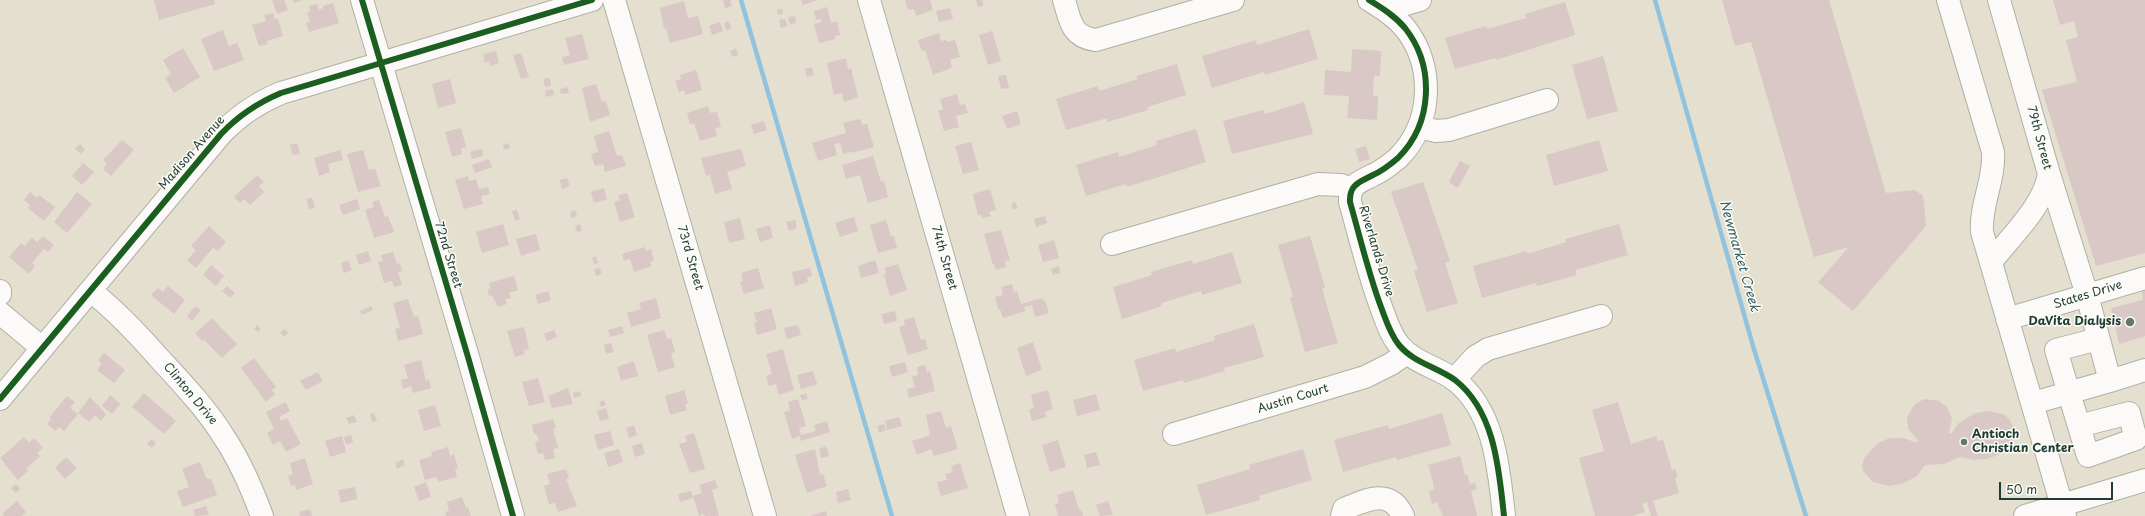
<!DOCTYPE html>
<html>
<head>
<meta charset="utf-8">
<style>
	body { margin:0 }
	#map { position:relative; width:2145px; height:516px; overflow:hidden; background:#e4dfce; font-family:"Playpen Sans",sans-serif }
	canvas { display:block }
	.scale { position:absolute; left:1999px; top:482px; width:114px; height:18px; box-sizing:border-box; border:2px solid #1f3d34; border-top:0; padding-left:5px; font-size:12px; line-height:14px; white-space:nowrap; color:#1f3d34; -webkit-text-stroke:3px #fdfcf7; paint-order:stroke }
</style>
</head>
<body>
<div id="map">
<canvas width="2145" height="516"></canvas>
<div class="scale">50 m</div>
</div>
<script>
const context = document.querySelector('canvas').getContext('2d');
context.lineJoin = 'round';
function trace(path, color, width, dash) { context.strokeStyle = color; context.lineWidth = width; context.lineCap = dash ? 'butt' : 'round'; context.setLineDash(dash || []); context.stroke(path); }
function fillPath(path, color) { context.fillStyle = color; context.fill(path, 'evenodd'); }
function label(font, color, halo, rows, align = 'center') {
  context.font = font + ' "Playpen Sans",sans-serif'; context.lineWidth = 3; context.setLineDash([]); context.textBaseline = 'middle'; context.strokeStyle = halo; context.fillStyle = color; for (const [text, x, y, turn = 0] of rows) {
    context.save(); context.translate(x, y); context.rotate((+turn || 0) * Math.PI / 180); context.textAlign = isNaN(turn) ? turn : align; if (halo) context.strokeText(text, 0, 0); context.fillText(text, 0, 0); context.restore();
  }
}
trace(new Path2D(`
	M741,0L892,516
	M1655,0L1753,346L1806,516`), '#91c3de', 4.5);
fillPath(new Path2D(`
	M154,0H214L215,4L159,20Z
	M272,0H284L288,10L277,14Z
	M293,0H303L294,3Z
	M723,0H730L732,6L725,8Z
	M801,0H818L803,5Z
	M905,0H930L933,10L916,16L914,9L908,10Z
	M976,0H982L983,6L978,7Z
	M1722,0H1829L1886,193L1915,190L1923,196L1926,226L1853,311L1818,282L1849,247L1814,257L1751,42L1735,46Z
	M2053,0H2145V253L2096,266L2042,90L2077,82L2066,40L2078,37L2074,21L2060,25Z
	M684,1L688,18L698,16L703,34L670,43L666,28L664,29L660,8Z
	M1565,2L1575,35L1496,60L1495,58L1455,69L1445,38L1486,26L1487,29L1526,18L1525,14Z
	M333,3L339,23L309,32L306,23L310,22L307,13L310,12L309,6L317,4L319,10L323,8V6Z
	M827,7L831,23L837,21L840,35L835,36V39L819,43L814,24L822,22L821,19L816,20L814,11Z
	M950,8L953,19L939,22L936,11Z
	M777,9H782L783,14L778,15Z
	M273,13L275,19H278L283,36L267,41L268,44L259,46L252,25L266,21L264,15Z
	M795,16L796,22L790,25L788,17Z
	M785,19L788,26L781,28L779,20Z
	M729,21L731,28L726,30L724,23Z
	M720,22L723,31L712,35L709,26Z
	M1309,29L1318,59L1265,75L1264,72L1212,88L1202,56L1256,40L1257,45Z
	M223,30L229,46L237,43L244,60L214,71L201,39Z
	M992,31L1001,61L988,65L979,35Z
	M939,33L941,41L946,40L947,42L955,40L960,57L950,60L952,67L949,69L933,75L925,50L922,51L918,40Z
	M582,34L589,59L564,65L562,57L570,55L565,38Z
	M183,48L200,77L174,93L165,78L171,74L163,60Z
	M736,48L738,55L732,57L730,51Z
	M1352,49L1381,51L1380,76H1374L1373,96H1378L1377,120L1347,118L1349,96L1324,95L1325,70L1351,72Z
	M496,51L499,63L490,66L489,61L485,63L483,54Z
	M521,53L529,77L521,79L513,55Z
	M1603,56L1618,111L1587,119L1572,65Z
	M846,58L848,69L851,68L858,97L844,102L842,93L834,95L827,63Z
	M1177,64L1186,95L1147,107L1148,110L1107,122V118L1066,130L1056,99L1098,86L1099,91L1138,79L1136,76Z
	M812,67L814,75L807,77L805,69Z
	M696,70L702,90L685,95L684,90L679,92L675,81L681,79L680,75Z
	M1006,75L1009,88L1001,89L998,76Z
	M550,78L551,86L545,87L543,79Z
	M450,79L456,103L438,108L432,84Z
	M596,84L602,102L606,101L610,115L590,122L582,88Z
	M567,87L569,93L561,94L560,89Z
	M553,89L554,95L546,97L545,91Z
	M957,94L960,105L965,104L968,113L956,116L959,127L944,131L938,111L943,109L940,99Z
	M1304,102L1313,134L1232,154L1223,121L1263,110L1265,114Z
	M708,106L710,113L717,112L721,127L715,128L717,136L700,141L694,123L690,124L687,113Z
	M1017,111L1021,124L1007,129L1002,116Z
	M860,119L862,125L867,124L874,147L852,153V151L843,154L840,143L834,144L837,155L818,161L812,143L846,133L843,123Z
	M764,121L767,130L754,134L751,125Z
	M461,128L466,147L461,148L462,154L452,157L445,132Z
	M1196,129L1206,162L1127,187L1126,184L1086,196L1076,165L1118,152L1119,157L1157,145L1156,141Z
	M609,131L617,156L622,155L626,166L605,172L603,164L595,166L591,154L598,152L594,136Z
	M122,140L134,150L111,176L103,169L107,163L103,160Z
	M1599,140L1608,171L1554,186L1546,155Z
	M971,142L979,170L963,174L955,146Z
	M297,143L300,154L293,155L290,145Z
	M509,143L510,148L504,150L503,145Z
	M80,144L85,149L81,154L75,149Z
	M1366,146L1370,159L1359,162L1355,149Z
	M482,149L483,156L472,159L470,152Z
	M741,149L746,166L727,172L732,189L715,194L710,175L706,176L701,158Z
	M340,150L343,160L328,164L330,172L319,176L314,158Z
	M363,150L369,170L375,169L381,186L358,192L347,154Z
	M873,156L881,182L884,181L888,197L868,203L860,175L846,179L842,165Z
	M489,159L492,167L475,173L472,165Z
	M1460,161L1470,166L1458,188L1449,182Z
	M83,163L94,172L82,185L72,176Z
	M257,175L264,182L259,186L264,192L250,205L244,199L240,203L234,197Z
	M468,176L469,181L476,179L479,189L488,187L490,194L481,196L483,204L464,209L455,180Z
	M567,178L570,186L562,189L560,180Z
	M1423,182L1450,261L1445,263L1458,303L1427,312L1414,271L1418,270L1391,192Z
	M604,188L607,199L594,203L591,192Z
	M990,189L996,210L989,212L991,216L982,218L981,215H978L973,194Z
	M30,192L37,198L39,195L55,207L44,221L28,208L30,205L24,200Z
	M77,192L92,204L67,233L54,222Z
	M627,193L635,217L620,222L614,202L620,200L618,195Z
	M312,198L315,208L309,209L306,199Z
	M357,199L360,209L343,215L339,205Z
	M379,200L385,217L388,216L394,232L374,238L365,210L374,207L372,202Z
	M1015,202L1018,208L1013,210L1011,204Z
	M517,210L520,219L515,221L512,211Z
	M575,210L577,216L571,218L570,212Z
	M1045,216L1047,223L1036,227L1034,219Z
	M854,217L858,231L840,237L835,223Z
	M740,218L745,239L729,243L724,222Z
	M795,220L797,228L789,231L786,222Z
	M886,220L891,236H894L897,248L878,253L870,225Z
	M503,224L509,245L482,253L476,232Z
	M580,224L582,231L577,232L575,226Z
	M1619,224L1628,255L1575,270L1577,275L1537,286L1536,283L1482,298L1473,266L1527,251V254L1566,242L1565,239Z
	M770,225L773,238L760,242L756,229Z
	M209,226L226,242L218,251L213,248L196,268L187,260L196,250L191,246Z
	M1001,230L1010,260L1005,261L1006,267L996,270L994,264L993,265L984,234Z
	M536,234L540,250L521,256L516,239Z
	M43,236L54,245L48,252L44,249L32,263L35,266L29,274L9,257L21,243L25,246L32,237L37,242Z
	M1310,236L1325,288L1322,289L1338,343L1305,352L1290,298L1293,297L1278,245Z
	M1054,240L1059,258L1043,262L1038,245Z
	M645,247L646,251L651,249L654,261L650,262L652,266L634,272L630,259L624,261L622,254Z
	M368,251L371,261L359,265L356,255Z
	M393,252L397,264L400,263L402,271L398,272L402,285L394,287L392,281L384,283L378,262L383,261L381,255Z
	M1232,252L1242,283L1202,295L1201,291L1161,303L1162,306L1122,319L1113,287L1152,275L1151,272L1192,260L1193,264Z
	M596,256L598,263L594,264L592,258Z
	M348,260L352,270L344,273L341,263Z
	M875,260L879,273L861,278L858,266Z
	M898,264L907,290L890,296L884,275L886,274L885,268Z
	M211,265L224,276L216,286L203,275Z
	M1059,266L1060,273L1053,275L1051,269Z
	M600,268L602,274L596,276L594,269Z
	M758,268L764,288L744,294L740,282L743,281L741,273Z
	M810,268L812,276L807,277L808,282L795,286L792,272Z
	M514,276L518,290L509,293L511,298L505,299L507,304L498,307L492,295L489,296L488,290L491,289L489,283Z
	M1012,284L1014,292L1017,291L1021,304L1042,298L1043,301L1045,300L1049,313L1035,317L1032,305L1024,307L1025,311L1003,318L1000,309H998L995,297L1003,295L1001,287Z
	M168,286L185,300L174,314L151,295L158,288L163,292Z
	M227,286L235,293L230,298L222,291Z
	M2145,290V336L2119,344L2111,308L2143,300L2142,291Z
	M548,291L551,300L538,304L535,295Z
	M656,298L661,318L631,327L627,313L641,309L639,303Z
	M408,299L414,317L418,316L423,334L398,341L395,329L400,328L393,303Z
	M195,306L201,310L192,321L187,316Z
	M371,306L373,310L362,315L360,311Z
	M771,308L777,329L757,335L754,323H757L754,313Z
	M895,311L897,321L884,324L882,314Z
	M914,317L921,340L925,339L928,349L908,355L899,327L905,325L904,320Z
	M212,318L237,344L222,358L204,340L202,341L195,333Z
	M1254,324L1264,357L1224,368L1225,371L1184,383L1183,380L1143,391L1134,360L1175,348L1176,352L1215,340L1214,336Z
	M257,325L261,329L258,332L254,329Z
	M798,325L801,335L787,339L784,328Z
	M622,326L624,333L610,337L608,330Z
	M524,327L529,349L524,350L525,354L515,357L507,331Z
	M284,329L288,332L285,337L280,333Z
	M554,330L557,337L547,341L544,334Z
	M664,330L667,339L671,338L675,352L671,353L675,367L658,372L647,335Z
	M1033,342L1042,370L1026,376L1017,348Z
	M611,343L614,352L606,354L604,345Z
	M783,349L794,390L779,395L776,384L769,386L766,376L772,374L766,354Z
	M104,353L125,370L114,383L97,370L102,364L98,360Z
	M254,358L276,387L272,390L275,394L266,402L241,368Z
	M421,360L426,381L429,380L431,388L413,393L411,386L403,389L401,380L408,378L404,365Z
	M634,361L638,376L621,381L617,367Z
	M905,362L908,372L892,377L889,366Z
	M925,365L927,372L930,371L935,391L909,398L907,389L915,387L912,376L918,375L917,367Z
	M813,371L817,384L801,389L797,375Z
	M318,372L323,381L306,390L300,381Z
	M538,378L545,402L529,406L522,382Z
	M568,388L573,404L552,408L548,396Z
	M684,390L688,403L685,404L687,410L670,415L665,396Z
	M1048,390L1053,409L1045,412L1047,417L1032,421L1029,410L1034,408L1031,395Z
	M580,391L581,396L574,398L573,393Z
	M144,393L176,421L164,434L132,407Z
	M806,393L808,399L802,400L800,395Z
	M1096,394L1100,410L1077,416L1073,400Z
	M110,395L120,404L112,414L102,406Z
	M67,396L75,402L70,408L78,414L64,431L59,427L55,431L47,424L51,419L49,418Z
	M90,397L106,414L101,421L95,415L89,422L78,413Z
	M798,399L806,426L799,428L801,435L816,431L814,425L827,421L830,432L801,441L800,436L792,439L784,412L790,410L788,402Z
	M1924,399L1939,401L1947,407L1952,418L1949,433L1951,434L1959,423L1975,413L1989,411L2005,415L2010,420L2014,429L2012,442L2000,454L1987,459L1973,460L1960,457L1944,464L1925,465L1917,476L1904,483L1890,486L1873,482L1863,471L1862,465L1865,457L1878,443L1890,438H1903L1917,443L1918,440L1908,429L1907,418L1914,405Z
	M604,400L606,405L601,407L599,402Z
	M286,402L290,411L279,417L281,421L287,418L301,444L286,452L280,441L273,445L267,433L274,429L266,412Z
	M1618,402L1631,444L1656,436L1658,441L1663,440L1672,470L1675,469L1678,477L1675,478L1679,493L1653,501L1658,516H1651L1647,502L1642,504L1645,512L1631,516H1595L1579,458L1604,451L1592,410Z
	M435,405L441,426L424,431L418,410Z
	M606,408L609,419L600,421L597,411Z
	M941,411L946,428L951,426L958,449L934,456L931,449L917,455L912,441L930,435L926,415Z
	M374,413L377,421L372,422L370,414Z
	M1442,413L1451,445L1397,460L1396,457L1343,472L1334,440L1388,425L1389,429Z
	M354,415L357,422L349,424L346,418Z
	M899,417L902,426L887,430L885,421Z
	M553,419L556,428L553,429L558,448L553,449L555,458L545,460L543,453L538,454L535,442L539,441L537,434H534L532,425Z
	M884,424L886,430L879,433L877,426Z
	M634,425L637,435L629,438L626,428Z
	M610,431L614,445L598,450L594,435Z
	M694,433L705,469L690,473L679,444L687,442L685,436Z
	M351,435L353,442L346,445L344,437Z
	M342,436L346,452L330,457L325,441Z
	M24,437L29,443L34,438L43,448L37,453L40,456L26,469L28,471L18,480L0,458Z
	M151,439L156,443L152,448L147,444Z
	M1058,440L1066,467L1050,472L1042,445Z
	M642,443L645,454L635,457L632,446Z
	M826,446L829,456L821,458L819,449Z
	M448,447L450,456L454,454L458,468L455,469L457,477L438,482L437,477L425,480L419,460L432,456L431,452Z
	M619,449L623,462L608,467L604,453Z
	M815,449L820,475L823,474L827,486L807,493L795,455Z
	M1303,449L1312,480L1259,496L1260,500L1206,515L1197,485L1250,469L1249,465Z
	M1096,452L1100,465L1087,468L1084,455Z
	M1460,456L1465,475L1467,474L1470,484L1475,483L1477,489L1471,491L1477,516H1443L1437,502L1432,504L1429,491L1434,489L1433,482L1428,465Z
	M66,457L77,468L65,479L55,468Z
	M305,458L313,484L296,490L295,485L291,486L288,476L293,474L290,463Z
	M403,459L405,465L397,469L395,463Z
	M200,462L206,478L211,479L217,495L183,507L177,491L189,487L182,469Z
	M960,463L968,488L941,496L937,482L947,480L945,474L953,472L951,466Z
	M566,469L569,478L566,479L577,506L558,512L555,503L549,504L544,486L550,484L547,474Z
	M715,480L718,488L712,490L719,516H705L704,514L699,516L693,496L702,493L699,485Z
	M426,482L431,497L419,501L414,487Z
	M16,484L20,489L16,493L11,488Z
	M355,487L357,499L341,503L338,490Z
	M848,489L851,500L838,503L836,492Z
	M1073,490L1079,510L1081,509L1083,516H1058L1055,504L1059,503L1057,495Z
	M691,491L693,498L680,502L678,494Z
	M462,497L466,508L468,507L471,516H446L445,512L449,511L447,502Z
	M17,501L26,512L22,516H4L2,514Z
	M1108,501L1113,515L1100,516L1096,505Z
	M206,506L209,515L195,516L193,510Z
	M310,509L312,516H300L299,512Z
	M826,511L827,516H810Z`), '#d9c8c6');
const minor = new Path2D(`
	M362,0L468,357L513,516
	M614,0L765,516
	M869,0L1018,516
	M1064,0C1070,20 1071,37 1096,40L1233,0
	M1369,0C1382,8 1395,16 1405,28C1435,66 1433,123 1398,158C1391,164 1382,171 1373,175C1360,182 1349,184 1350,202C1360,237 1368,272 1381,307C1386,320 1390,334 1399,345C1414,363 1437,367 1455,380C1495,411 1499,470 1504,516
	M1948,0L1993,152C1995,180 1980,204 1982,232L2065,516
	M1385,10L1420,0
	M1419,127L1436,131L1449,130L1547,100
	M1112,244L1318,184L1341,185L1351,189
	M1991,262C2011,236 2044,206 2049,174L1999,0
	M0,291V294
	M91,291C116,311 137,333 158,357C181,382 206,408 224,437C240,461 252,489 262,516
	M0,313L42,348
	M2007,319L2145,278
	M1454,380L1475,357L1488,349L1601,316
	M2110,381L2145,370
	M0,399L221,134C238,116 257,103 281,93L592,0
	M2033,403L2110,381L2087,295L2049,174
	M2079,426L2129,413L2136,439L2088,456L2056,350L2098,339
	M1174,434L1365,377L1391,364L1407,353
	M1342,516L1344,509C1366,500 1390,487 1403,516
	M2025,516L2145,480`);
trace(minor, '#b0b0a4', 24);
trace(minor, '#fbfaf8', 22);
trace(new Path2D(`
	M362,0L468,357L513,516
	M1369,0C1382,8 1395,16 1405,28C1435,66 1433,123 1398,158C1391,164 1382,171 1373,175C1360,182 1349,184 1350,202C1360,237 1368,272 1381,307C1386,320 1390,334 1399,345C1414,363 1437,367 1455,380C1495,411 1499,470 1504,516
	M0,399L221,134C238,116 257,103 281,93L592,0`), '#1b5e20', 6);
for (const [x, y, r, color] of [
	[2130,322,5,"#64766a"],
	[1964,442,4,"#64766a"]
]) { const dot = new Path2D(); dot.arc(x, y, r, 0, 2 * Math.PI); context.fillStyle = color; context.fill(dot); trace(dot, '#fdfcf7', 1.5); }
label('12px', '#1f3d34', '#fdfcf7', [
	["79th Street",2039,138,75],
	["Madison Avenue",192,153,-49],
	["Riverlands Drive",1376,251,73],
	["72nd Street",448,255,73],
	["73rd Street",690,258,74],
	["74th Street",944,258,74],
	["States Drive",2088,295,-17],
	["Clinton Drive",190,394,50],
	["Austin Court",1293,399,-17]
]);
label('bold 12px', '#1f3d34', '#fdfcf7', [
	["DaVita Dialysis",2121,322],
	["Antioch",1972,435,"left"],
	["Christian Center",1972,449,"left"]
], 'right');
label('italic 13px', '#366269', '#fdfcf7', [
	["Newmarket Creek",1739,256,74]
]);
</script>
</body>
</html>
